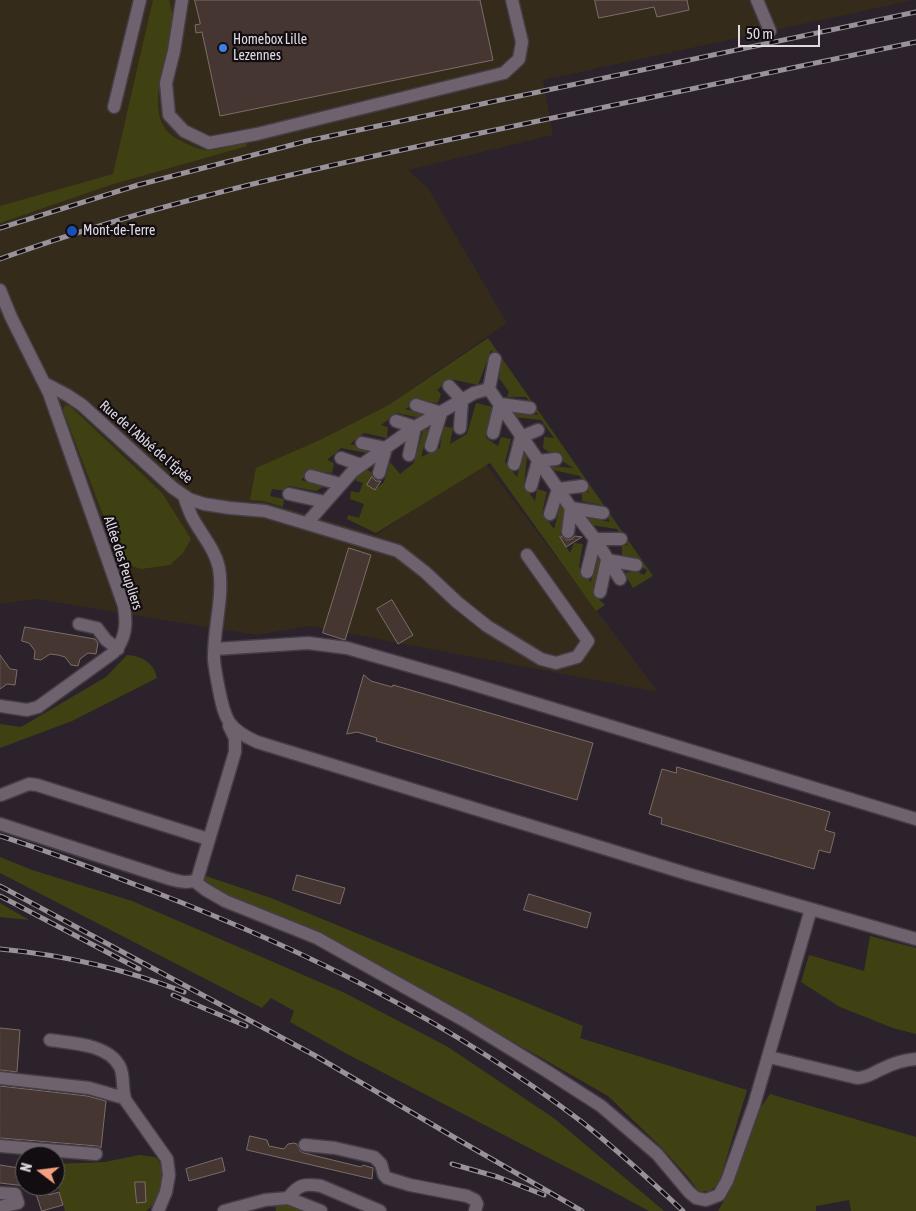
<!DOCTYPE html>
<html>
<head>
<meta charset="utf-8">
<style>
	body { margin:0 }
	#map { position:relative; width:916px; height:1211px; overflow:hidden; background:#2b222b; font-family:"Asap Condensed",sans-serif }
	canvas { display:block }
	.north { position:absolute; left:15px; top:1146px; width:50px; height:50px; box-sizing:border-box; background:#110d11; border:1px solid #645f64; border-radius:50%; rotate:285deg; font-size:14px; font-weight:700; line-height:20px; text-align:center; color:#e1dbe1 }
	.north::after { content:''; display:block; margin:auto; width:18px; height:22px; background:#f3a081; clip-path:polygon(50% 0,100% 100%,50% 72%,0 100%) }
	.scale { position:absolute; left:738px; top:25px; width:82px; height:22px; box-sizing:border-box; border:2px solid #e1dbe1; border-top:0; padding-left:6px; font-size:15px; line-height:18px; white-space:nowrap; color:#e1dbe1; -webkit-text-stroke:4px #110d11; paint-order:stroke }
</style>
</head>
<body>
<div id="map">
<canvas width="916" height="1211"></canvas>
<div class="north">N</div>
<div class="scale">50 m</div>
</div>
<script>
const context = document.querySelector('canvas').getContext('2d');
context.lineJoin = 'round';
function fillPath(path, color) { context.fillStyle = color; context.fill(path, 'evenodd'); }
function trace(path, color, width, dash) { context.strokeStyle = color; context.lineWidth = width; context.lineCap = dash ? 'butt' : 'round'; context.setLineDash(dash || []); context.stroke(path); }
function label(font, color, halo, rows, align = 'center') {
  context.font = font + ' "Asap Condensed",sans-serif'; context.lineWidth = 4.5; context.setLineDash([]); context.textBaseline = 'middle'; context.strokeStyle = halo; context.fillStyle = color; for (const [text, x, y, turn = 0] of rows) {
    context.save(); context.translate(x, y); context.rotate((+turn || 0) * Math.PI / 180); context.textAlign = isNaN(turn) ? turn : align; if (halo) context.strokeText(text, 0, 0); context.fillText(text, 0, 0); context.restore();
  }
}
fillPath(new Path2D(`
	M0,0H914L543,80L553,135L408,170L428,188L507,323L251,500L264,501L376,535L439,492L486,464L658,692L309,626L257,635L35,599L0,604Z`), '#342b1b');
fillPath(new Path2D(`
	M153,0H169C170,7 174,16 173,23C169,56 138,120 179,140C187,144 198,150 208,150C218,151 235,144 245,141L247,146L110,185L0,223V206L113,174Z
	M488,338L653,576L633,588L624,573L636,571L644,575L647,570L622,557V546L628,545L617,529L591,525L585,517L610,522L601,505L582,501V490L589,493L580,476L553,470L550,466L573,468L543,448L544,437L554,438L541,420L514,417L510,410L538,415L526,397H507L509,392L499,378L501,362L491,350L478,385L450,379L437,390L441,394L438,403L420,400L405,409L430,416L425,419L397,413L381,425L388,427L387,438L364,433L350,444L377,451L371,454L341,448L327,460L334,463L332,473L311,470L301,480L323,487L316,491L289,486L286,491L272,489L270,496L284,499L283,507L264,501L250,500L256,468L320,440L387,406Z
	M476,403L493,407L486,438L498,446L501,437L511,439L505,462L517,477L524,449L527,457L524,486L535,501L537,489L547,492L542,513L554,529L561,502L566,509L560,537L570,553L574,543L583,544L579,567L591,582L597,557L600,561L593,594L605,605L596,611L490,463L376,533L347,519L348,515L359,518L364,504L350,499L351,491L359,493L363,483L356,481L358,473L364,468L374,474L367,485L375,490L384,482L390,462L400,474L414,463L423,430L429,429L421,457L440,448L443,426L453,428L450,444L467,434Z
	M65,405L70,406L162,493L191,539L183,553L170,565L141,569L121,562L63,410Z
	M127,655C141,656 154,662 157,678L72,721L0,748V724L21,727L106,677Z
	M0,857L32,870L132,901L345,993L448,1047L555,1119L664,1211H649L599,1184L349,1055L290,1022L294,1011L271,998L262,1008L0,873Z
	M203,875L271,898L583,1026L580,1038L747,1090L719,1183L710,1191L699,1192L688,1177L661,1147L608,1096L414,985L310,928L215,891L204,883Z
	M0,903L29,920L0,917Z
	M870,936L916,948V1034L893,1028L840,1007L801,982L809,955L864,971Z
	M770,1094L916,1137V1211H851L849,1200L816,1206V1211H718L731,1189L761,1107Z
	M139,1155L155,1157C165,1165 166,1184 160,1195C157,1201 151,1207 146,1211H65L55,1176V1164L105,1162Z
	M285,1202L309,1211H276L275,1205Z`), '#404113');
const building = new Path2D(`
	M195,0H480L493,60L220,116L202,32L196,33L195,25L200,24Z
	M595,0H687L689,10L657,17L654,7L599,18Z
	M372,477L376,481H381L375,490L367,485Z
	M561,536L567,540L572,539L575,536L582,537L566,547L560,537Z
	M349,548L371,555L345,640L323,633Z
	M392,600L413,635L398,644L377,609Z
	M25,627L95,639L98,643L96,654L88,653L80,659L78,666L71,665L65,657L58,655L50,654L41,660L34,659L35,651L29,643L22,641Z
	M0,655L10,669L17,670L15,685L7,684L0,689Z
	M364,675L371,681L392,687L393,685L593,743L577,800L376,741L377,738L357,732L347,734Z
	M677,767L830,812L825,830L835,833L830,853L819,850L814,869L661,824L662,818L649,814L662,769L676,773Z
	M297,875L345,888L340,904L293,890Z
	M529,894L591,913L587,928L524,910Z
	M0,1028L20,1030L17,1072L0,1070Z
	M0,1086L87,1096L106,1101L101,1148L97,1146L0,1138Z
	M250,1136L267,1140L269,1146L284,1149L288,1144L294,1143L297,1144L300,1151L304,1153L361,1167L363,1165L373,1168L372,1179L247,1150Z
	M222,1158L225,1171L189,1181L186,1169Z
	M0,1165L25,1169V1186L0,1183Z
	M135,1182H145L146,1202L137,1203Z
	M34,1186H46L49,1195L59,1192L63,1205L42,1211Z`);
fillPath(building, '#453632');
trace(building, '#7d6d68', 1);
const minor = new Path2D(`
	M182,0L174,51L166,83L169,115L184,131L209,143L257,134L504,73L519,59L522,42L512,0
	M757,0L770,31
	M114,107L140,0
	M0,290L11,317L49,393L124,606C127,624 126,640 113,653L38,707L27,710L0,706
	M46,384L67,395L82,405L173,488L189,499L204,504L230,508L265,511L398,551L425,572L457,602L487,626L541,659L556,663L577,657L588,641L527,555
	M449,386L462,400L460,428
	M489,389L495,359
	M416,405L441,413L431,446
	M396,421L415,427L409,455
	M493,433L500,404L530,408
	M362,443L386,448L379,473
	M341,458L361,465
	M514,464L521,437L538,430
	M311,476L340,484
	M531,486L538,461L556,459
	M289,494L325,502
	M184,496C186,503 189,510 192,517C201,534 215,549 219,568C224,598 213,629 214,660C215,670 217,680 219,690C225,720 228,729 257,742L688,874L811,909L754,1105L727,1181L719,1195L706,1200L696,1198L689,1192L657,1154L601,1106L545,1070L465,1021L317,938L225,901L206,890L198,884L197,880
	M550,514L558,489L582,486
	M307,523L353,471L415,427L474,393L489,389L571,508L595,539L620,579
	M568,532L571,508L603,513
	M587,572L595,539H621
	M600,592L607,560L636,565
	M79,624L97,628L106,640L118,649
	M215,649L308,643L347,648L452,678L916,819
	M1,795L29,784L37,785L208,839
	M0,824L167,878C177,881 187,884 197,880L235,752V738L229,726
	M811,909L916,939
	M50,1040C71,1043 109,1044 120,1067C125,1078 121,1090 126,1101L167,1159L169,1175L166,1192L158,1211
	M769,1057L857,1078C868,1078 874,1072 884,1068C894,1063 905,1060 916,1059
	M0,1078L89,1088L124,1098
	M305,1145L335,1148L374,1157L381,1164L384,1175L387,1178L410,1185L467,1196L475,1200L477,1204L475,1211
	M0,1146L96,1154
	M0,1193L15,1194L18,1203L0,1207
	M288,1198C298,1185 304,1183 321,1186L380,1211
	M224,1211L265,1200L288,1198L321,1211`);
trace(minor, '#443d45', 15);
trace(minor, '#6d626d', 12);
const rail = new Path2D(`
	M0,228L138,185L307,141L916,12
	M0,259C154,203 316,168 476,134C623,103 769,73 916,42
	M0,836C51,852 102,872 152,891C305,950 451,1022 582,1122C617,1150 650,1180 683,1211
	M0,886L314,1055L457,1139L582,1211
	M0,896L139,969
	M0,949C64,955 125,969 184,992
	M173,995L246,1026
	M452,1164L498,1177L544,1195`);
trace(rail, '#9a929a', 5);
trace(rail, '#110d11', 3, [9]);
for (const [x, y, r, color] of [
	[223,48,5,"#3f7fe0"],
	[72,231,6,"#1a4fb4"]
]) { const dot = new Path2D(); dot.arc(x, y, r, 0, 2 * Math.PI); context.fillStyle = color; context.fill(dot); trace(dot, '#110d11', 2); }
label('14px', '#e1dbe1', '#110d11', [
	["Homebox Lille",233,40],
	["Lezennes",233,56],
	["Mont-de-Terre",83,231]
], 'left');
label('14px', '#e1dbe1', '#110d11', [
	["Rue de l'Abbé de l'Épée",146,442,41],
	["Allée des Peupliers",123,563,72]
]);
</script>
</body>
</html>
